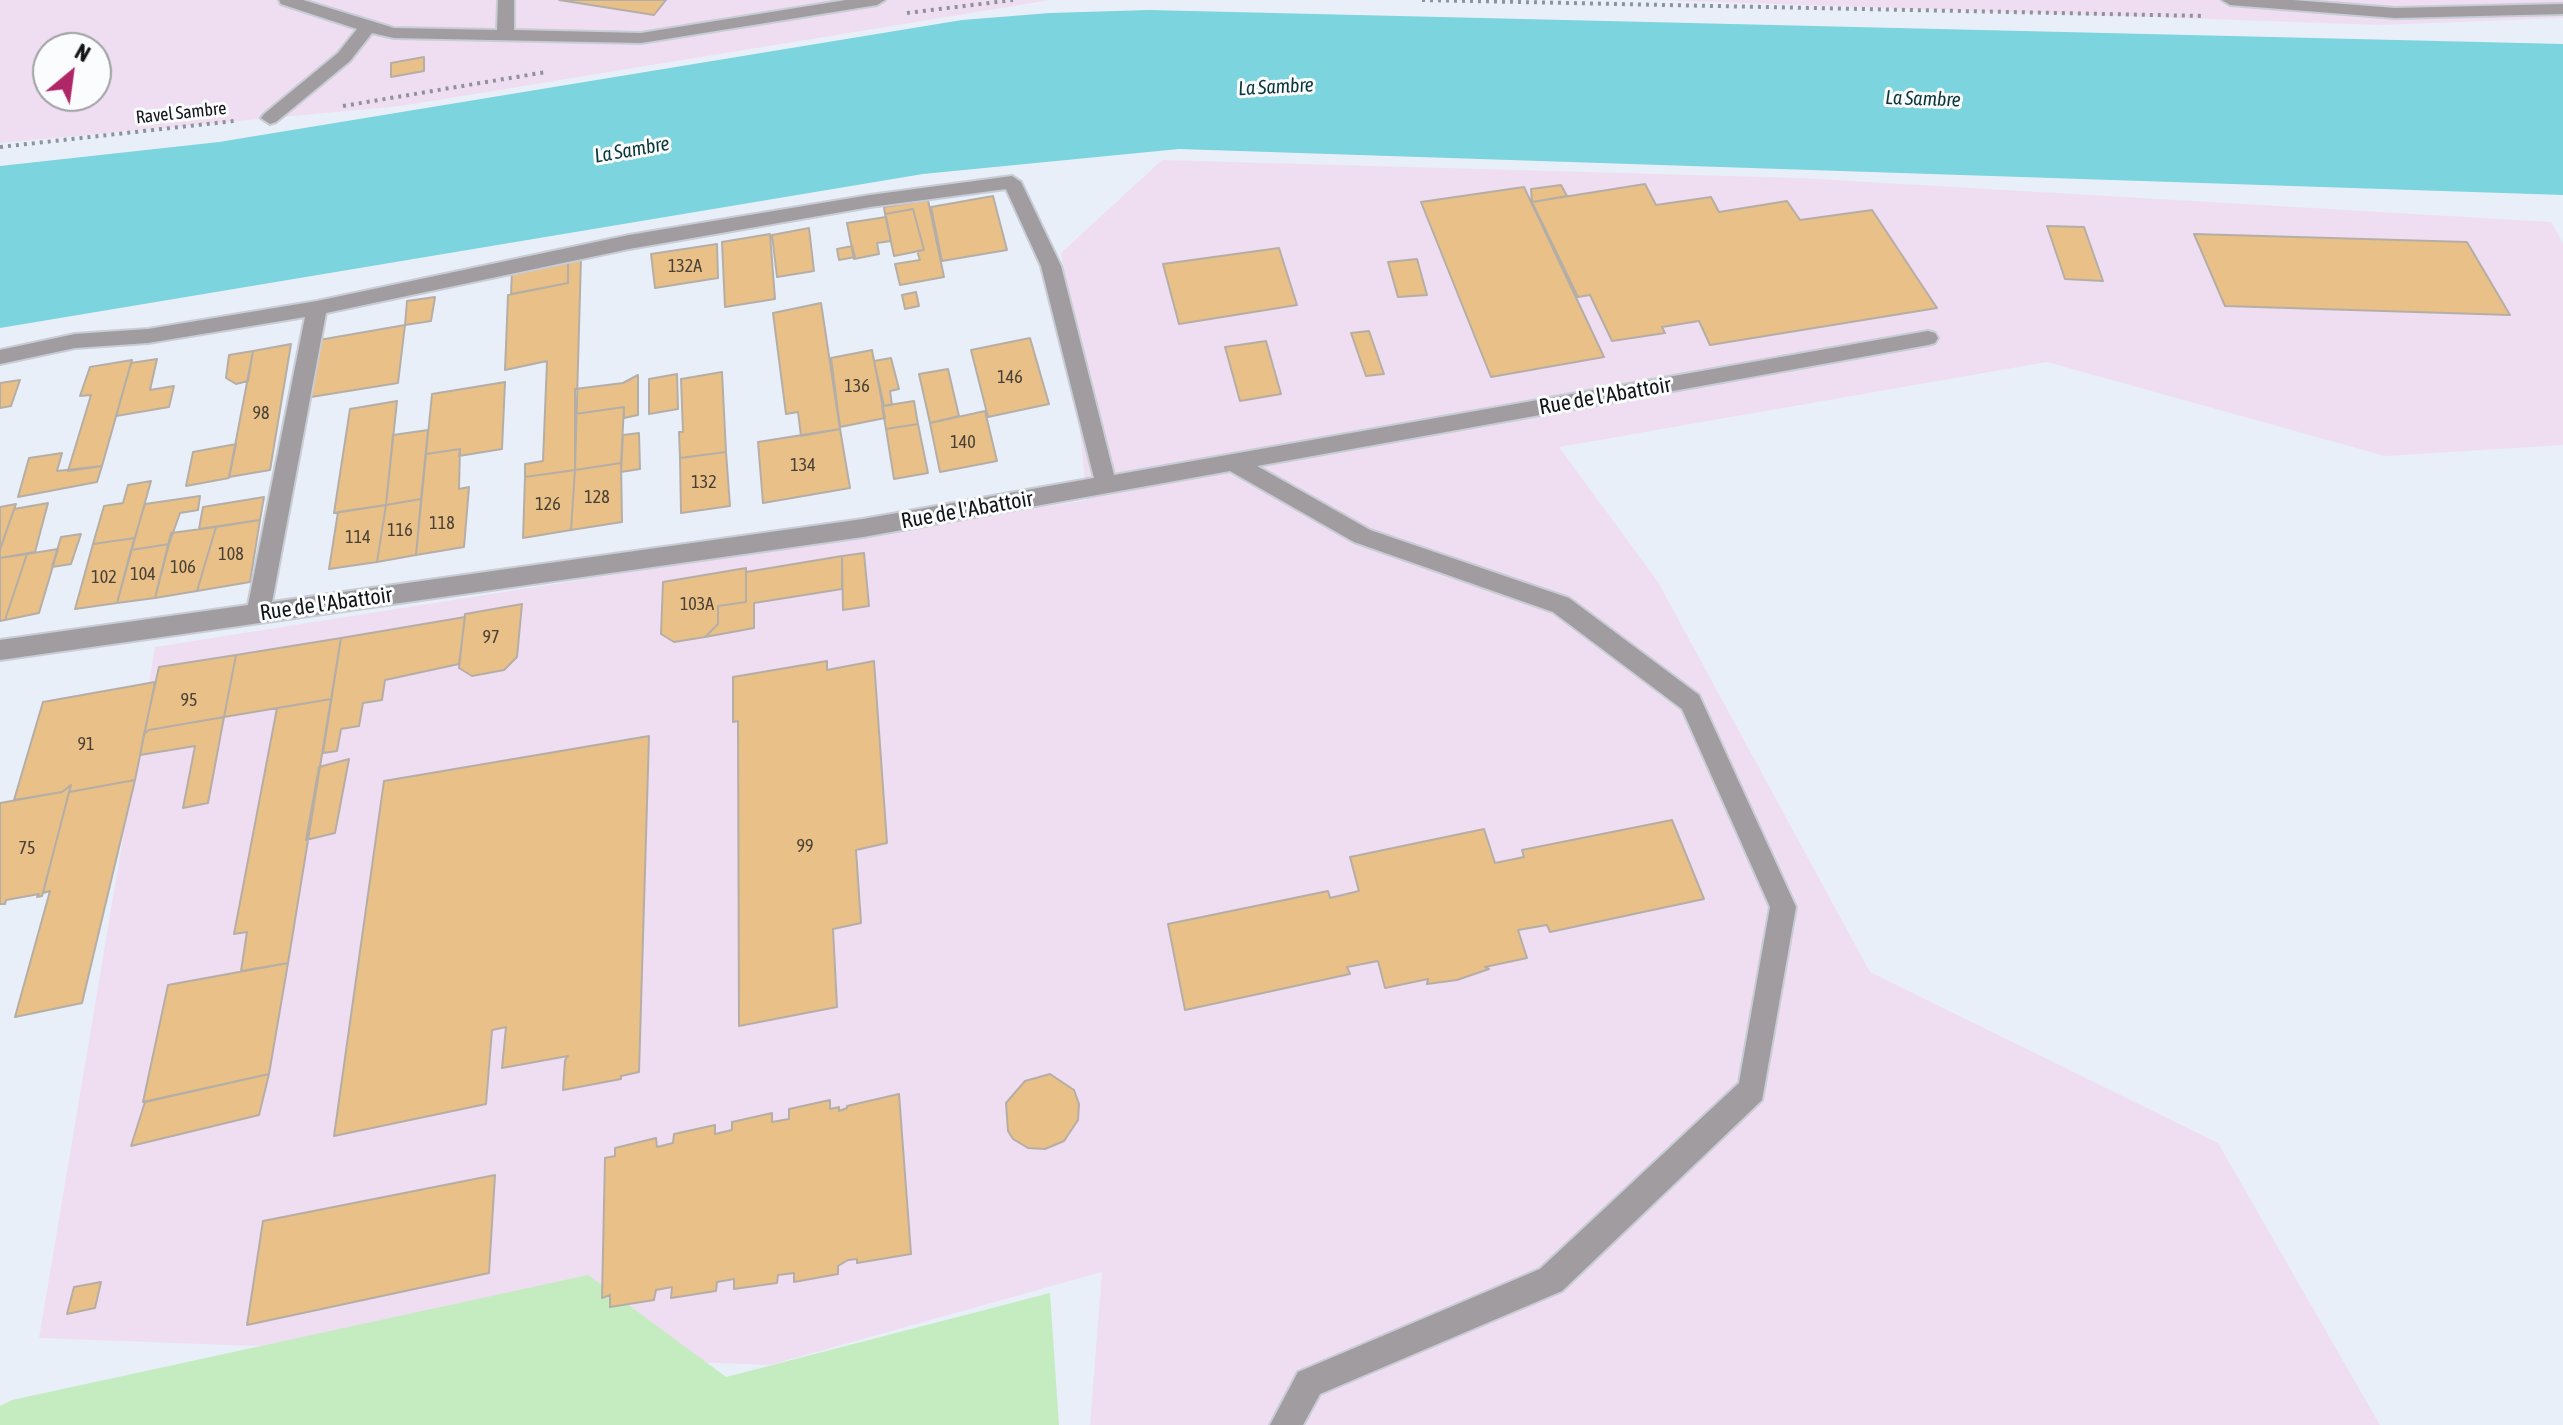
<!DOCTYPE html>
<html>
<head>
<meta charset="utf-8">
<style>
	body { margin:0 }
	#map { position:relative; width:2563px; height:1425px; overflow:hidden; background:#e9eff9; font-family:"Asap Condensed",sans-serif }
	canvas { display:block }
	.north { position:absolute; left:32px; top:32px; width:80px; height:80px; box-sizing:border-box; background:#fbfcfe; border:2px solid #9ea0a2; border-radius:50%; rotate:29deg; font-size:22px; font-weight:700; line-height:32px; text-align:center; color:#131519 }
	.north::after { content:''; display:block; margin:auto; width:28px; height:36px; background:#b02768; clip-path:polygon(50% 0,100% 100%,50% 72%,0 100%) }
</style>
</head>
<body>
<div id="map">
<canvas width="2563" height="1425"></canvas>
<div class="north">N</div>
</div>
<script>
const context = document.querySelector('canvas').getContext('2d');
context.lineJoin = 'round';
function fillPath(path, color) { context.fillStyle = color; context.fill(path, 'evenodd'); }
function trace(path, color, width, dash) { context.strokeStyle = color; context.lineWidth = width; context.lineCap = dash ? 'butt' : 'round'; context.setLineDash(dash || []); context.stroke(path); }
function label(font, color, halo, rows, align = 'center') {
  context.font = font + ' "Asap Condensed",sans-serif'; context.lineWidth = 6; context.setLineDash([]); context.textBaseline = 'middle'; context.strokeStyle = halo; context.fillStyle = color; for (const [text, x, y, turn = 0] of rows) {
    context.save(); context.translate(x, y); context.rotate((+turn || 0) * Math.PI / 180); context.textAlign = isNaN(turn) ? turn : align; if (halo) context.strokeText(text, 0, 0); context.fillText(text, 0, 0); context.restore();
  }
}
fillPath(new Path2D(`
	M0,0H1051L401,106L0,143ZM48,48H96V96H48Z
	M1660,0H2563V18L2380,25Z
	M1162,160L1800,178L2551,222L2563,243V445L2385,456L2047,362L1559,447L1658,582L1870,972L2218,1143L2380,1425H1090L1102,1272L770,1365L39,1338L155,647L1087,500L1061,253Z`), '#efdef1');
fillPath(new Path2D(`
	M588,1275L726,1377L1050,1293L1059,1425H0V1406L12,1400Z`), '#c4ecc0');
fillPath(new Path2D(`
	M1149,10L2563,44V195L1179,149L923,174L0,328V166L219,142L962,20L1050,13Z`), '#7bd4de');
const building = new Path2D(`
	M559,0H666L654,15Z
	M424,57V71L391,77V63Z
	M1645,184L1656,205L1711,197L1719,212L1787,201L1800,220L1872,210L1937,308L1710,345L1699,321L1662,327L1665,333L1612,341L1590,295L1578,297L1532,202Z
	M1561,185L1567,196L1532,202L1531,189Z
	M1524,187L1604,357L1491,377L1421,202Z
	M993,196L1007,250L942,261L931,207Z
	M928,200L944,277L900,285L895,264L920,260L917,251L924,250L913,209L885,214L884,207Z
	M913,209L924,250L894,256L885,214Z
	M886,217L891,241L877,243L879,254L854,259L847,223Z
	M2047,226L2084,227L2103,281L2065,279Z
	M809,228L814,271L777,277L772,235Z
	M770,234L775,299L725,307L722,242Z
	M2194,234L2467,242L2510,315L2225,306Z
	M717,244L718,278L655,288L651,254Z
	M852,246L855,257L839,260L837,249Z
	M1279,248L1297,305L1179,324L1163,264Z
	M581,258L575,470L525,477V464L543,461L547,361L505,370L508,295L568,283V261Z
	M1417,259L1427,295L1398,297L1388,262Z
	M568,261V283L511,294L512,271Z
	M916,292L919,306L905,309L902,295Z
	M435,297L431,321L405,325L407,301Z
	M821,303L840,429L801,436L798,412L786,414L773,313Z
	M405,325L398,383L311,397L319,340Z
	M1369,331L1384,374L1366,376L1351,333Z
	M1030,338L1049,404L988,417L971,350Z
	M1266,341L1281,394L1240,401L1225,347Z
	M291,344L270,470L229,477L253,351Z
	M872,350L885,418L840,427L831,358Z
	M253,351L248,381L236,384L226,378L229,355Z
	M891,358L899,389L890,391L892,405L884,406L874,361Z
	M157,359L150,390L174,386L169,407L116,416L131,363Z
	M132,360L102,466L68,471L91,395L80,396L90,367Z
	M948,369L959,416L930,423L919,374Z
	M722,372L726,452L680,458L679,432H683L681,379Z
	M677,374L678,409L649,414V379Z
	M638,375V415L624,418V407L575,414V389L623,383Z
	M20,380L11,406L0,408V383Z
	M505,382L502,449L459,456L460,449L426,454L432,394Z
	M397,401L386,505L334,513L350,409Z
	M914,401L918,424L886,429L882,406Z
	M624,407L621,463L575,470V414Z
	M985,411L997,461L940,472L930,423Z
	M918,424L928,473L894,479L886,429Z
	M840,429L850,488L763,503L758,442Z
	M428,430L421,499L386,505L393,435Z
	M639,433L640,469L621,472L623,435Z
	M236,444L229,478L186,486L193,452Z
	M460,449L459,489L469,487L464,547L416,555L426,454Z
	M726,452L730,506L681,513L680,458Z
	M62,453L57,471L102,466L97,482L18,497L29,458Z
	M621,463L622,522L571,530L575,470Z
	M575,470L571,530L523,538L525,477Z
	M151,481L135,538L93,544L104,506L123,503L128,485Z
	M200,496L198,510L180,513L169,544L131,550L145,504Z
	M264,497L260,520L199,529L203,507Z
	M421,499L416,555L377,562L386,505Z
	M48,503L35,552L0,558V550L14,509Z
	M16,504L5,535L0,550V507Z
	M386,505L377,562L329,569L338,512Z
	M260,520L250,582L197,591L216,527Z
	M216,527L197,591L155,598L171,533Z
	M81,534L71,564L52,567L61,537Z
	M135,538L117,603L75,609L93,544Z
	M169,544L155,598L117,603L131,550Z
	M58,549L39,613L5,620L27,554Z
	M864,553L869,606L843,610L842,556Z
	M27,554L5,620L0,621V558Z
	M842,556V589L754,603V628L705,637L718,624V606L746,602V572Z
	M746,568V602L718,606V624L705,637L674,642L661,634L663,582Z
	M522,604L517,657L504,670L472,676L459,668L465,614Z
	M465,617L459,664L385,680L382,700L363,703L359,726L341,729L337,751L323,753L341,638Z
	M341,638L331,699L224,717L236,655Z
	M236,655L224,717L149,730L144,734L159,667Z
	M827,661V670L874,661L887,843L856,850L861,923L833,929L837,1007L739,1026L738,721L733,722V677Z
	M155,682L135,780L69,792L71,785L62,792L14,800L43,702Z
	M331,699L288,963L241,971L247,932L234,934L277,708Z
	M224,717L208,803L183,808L195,746L140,755L144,734L149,730Z
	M649,736L639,1072L621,1076V1079L563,1090L565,1060L568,1056L502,1068L506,1027L492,1030L486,1104L334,1136L384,781Z
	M349,759L335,833L306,840L319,767Z
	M135,780L82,1003L15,1017L50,891L43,893L69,792Z
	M71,785L42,896L37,897L39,894L6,900L5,904H0V803L62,792Z
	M1672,820L1704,899L1550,932L1547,925L1518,930L1527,958L1485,967L1489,969L1457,980L1427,984L1428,979L1385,988L1378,961L1347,967L1350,974L1185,1010L1168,924L1328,891L1330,898L1359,891L1350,857L1484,829L1495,863L1524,857L1522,850Z
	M288,963L269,1074L143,1102L168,985Z
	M269,1074L259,1115L131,1146L145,1102Z
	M1050,1074L1074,1090L1079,1104L1078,1120L1064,1141L1045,1149L1028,1148L1013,1139L1008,1131L1006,1103L1025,1081Z
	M899,1094L911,1254L857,1263V1259L848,1260L838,1266V1274L794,1282V1273L778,1275L777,1283L734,1289V1279L717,1282L716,1291L671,1298L672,1287L656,1290L654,1300L610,1307V1295L602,1298L605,1158L615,1156V1148L656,1138L657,1147L673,1143L674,1134L715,1125V1134L732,1130V1122L772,1113V1122L789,1119V1109L830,1100V1109L839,1107V1111L847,1108V1106Z
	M495,1175L489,1273L247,1325L263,1221Z
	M101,1282L95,1308L67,1314L74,1287Z`);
fillPath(building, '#e9c088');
trace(building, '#b5aea6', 2);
const minor = new Path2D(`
	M279,0H303L394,28L497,30L498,0H514V30L641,33L846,0H885L877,5L641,43L394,38L372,33L350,61L276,122L270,124L261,118L264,114L338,53L357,29L281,4Z
	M2222,0H2293L2395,8L2563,4V14L2395,18L2230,5Z
	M1012,176L1021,182L1061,266L1114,475L1928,331L1935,333L1938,338L1935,343L1928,345L1257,466L1370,530L1569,598L1699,695L1796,907L1762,1100L1562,1291L1320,1394L1303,1425H1270L1298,1372L1540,1269L1739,1083L1770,907L1682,709L1553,612L1354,542L1230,471L863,537L0,660V640L248,605L305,317L148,343L75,348L0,364V350L75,334L148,329L317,301L629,235L870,195ZM1006,189L1041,266L1094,478L863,519L272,602L326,313L629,249L870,207Z`);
trace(minor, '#c7ccd5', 4);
trace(new Path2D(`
	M1422,0L2204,16
	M907,13L1013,0
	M343,106L546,72
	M0,147L234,121`), '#8e929a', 4, [3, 5]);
fillPath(minor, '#a09c9f');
label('18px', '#131519', '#fbfcfe', [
	["Ravel Sambre",181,113,-6]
]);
label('18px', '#484035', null, [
	["132A",685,266],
	["146",1010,377],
	["136",857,386],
	["98",261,413],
	["140",963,442],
	["134",803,465],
	["132",704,482],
	["128",597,497],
	["126",548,504],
	["118",442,523],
	["116",400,530],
	["114",358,537],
	["108",231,554],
	["106",183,567],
	["104",143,574],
	["102",104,577],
	["103A",697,604],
	["97",491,637],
	["95",189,700],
	["91",86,744],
	["99",805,846],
	["75",27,848]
]);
label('italic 20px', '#0b373b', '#fbfcfe', [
	["La Sambre",1276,87,-3],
	["La Sambre",1923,99,2],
	["La Sambre",632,150,-10]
]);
label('22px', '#131519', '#fbfcfe', [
	["Rue de l'Abattoir",1605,396,-10],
	["Rue de l'Abattoir",967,510,-10],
	["Rue de l'Abattoir",326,604,-8]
]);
</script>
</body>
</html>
